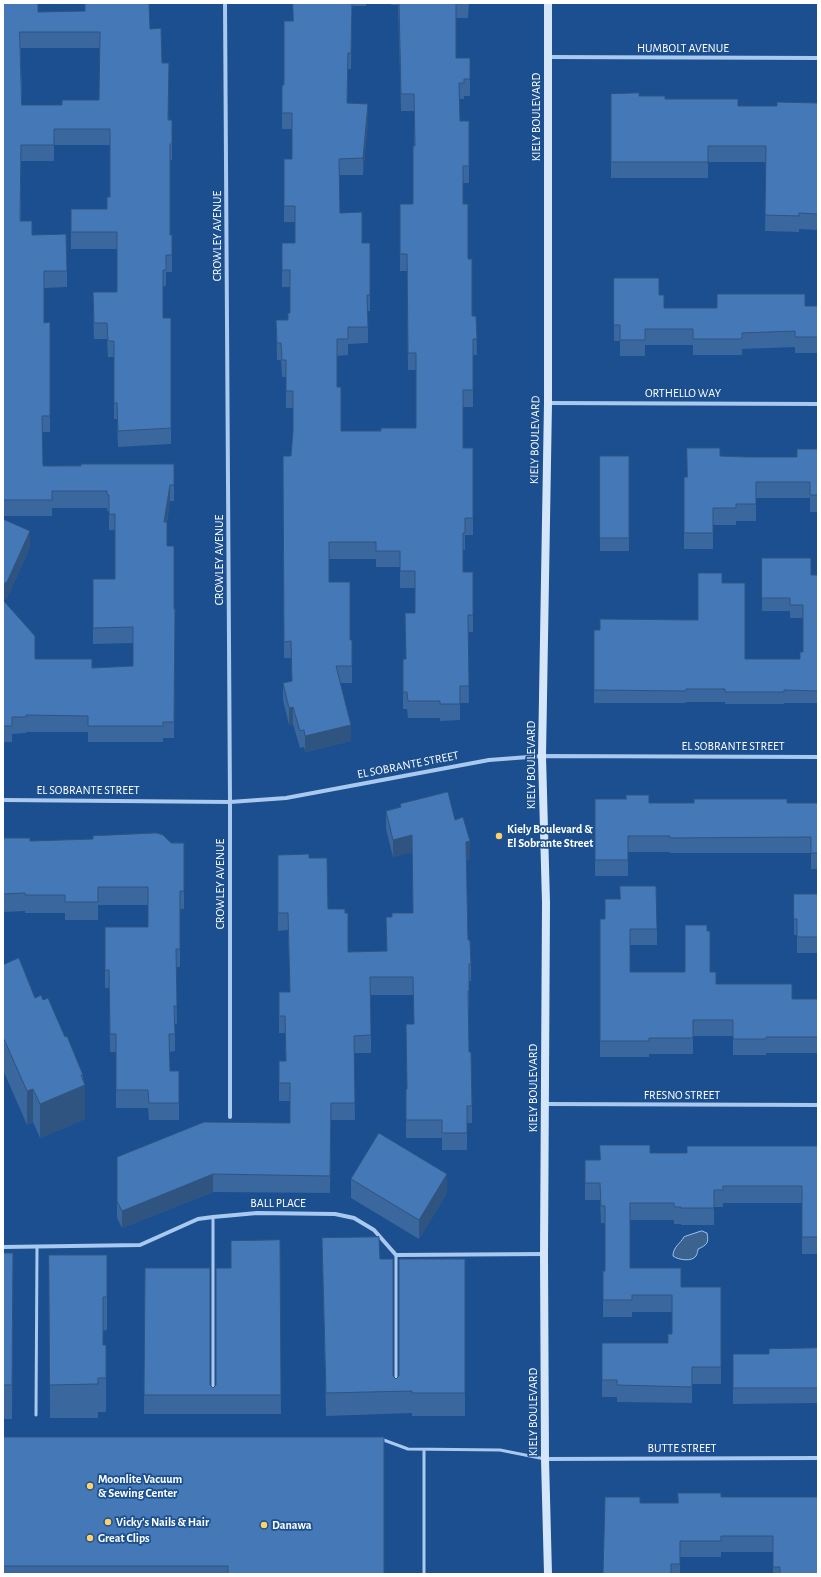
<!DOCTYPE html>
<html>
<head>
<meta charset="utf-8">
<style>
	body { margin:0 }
	#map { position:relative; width:821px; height:1577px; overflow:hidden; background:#1b4f8f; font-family:"Alegreya Sans",sans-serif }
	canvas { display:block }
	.frame { position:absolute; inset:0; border:4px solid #fff; pointer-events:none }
</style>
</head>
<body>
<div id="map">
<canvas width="821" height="1577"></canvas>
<div class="frame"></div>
</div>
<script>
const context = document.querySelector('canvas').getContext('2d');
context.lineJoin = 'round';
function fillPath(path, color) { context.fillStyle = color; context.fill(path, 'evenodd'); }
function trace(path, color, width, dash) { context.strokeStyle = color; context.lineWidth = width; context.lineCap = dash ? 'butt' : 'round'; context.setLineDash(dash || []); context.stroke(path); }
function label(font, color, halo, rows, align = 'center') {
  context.font = font + ' "Alegreya Sans",sans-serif'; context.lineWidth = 3.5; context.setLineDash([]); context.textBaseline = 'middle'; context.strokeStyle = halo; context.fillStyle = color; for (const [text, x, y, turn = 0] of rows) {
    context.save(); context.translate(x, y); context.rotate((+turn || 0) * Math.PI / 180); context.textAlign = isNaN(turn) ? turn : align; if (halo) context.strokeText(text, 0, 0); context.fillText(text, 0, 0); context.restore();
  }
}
const water = new Path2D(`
	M702,1231L707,1233C709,1243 707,1245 698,1249C698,1251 697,1254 696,1256C692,1262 678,1260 673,1256C673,1247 680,1244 684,1237Z`);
fillPath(water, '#3c6290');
trace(water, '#9cc4f0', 1);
trace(new Path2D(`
	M396,1383V1255
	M213,1391V1217
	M36,1415L37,1247
	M381,1439L408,1449L500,1450L545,1459
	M424,1449V1574`), '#a9c9ee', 3);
trace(new Path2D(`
	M225,3L230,802V1117
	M548,57L818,58
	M548,403L818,404
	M3,800L230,802L286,798L489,760L542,756L818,757
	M546,1104L818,1105
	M3,1247L140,1245L198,1219L213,1217L257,1213L335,1214L354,1218L374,1230L396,1255L544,1254
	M545,1459L818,1458`), '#a9c9ee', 4);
trace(new Path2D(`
	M548,1574L545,1459L544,1254L546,903L542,756L548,403V3`), '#d6e6fa', 8);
fillPath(new Path2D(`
	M3,3L38,12L150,29L162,63L169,120H172V160H170V235H172V272H166V286H163V318H171V444L118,447L117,419H114V357H108L107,339H94L93,309V292H117V249H71V209H107L110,197V145H54V161H21V221L32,235L67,271V287L44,288V323L50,322V432H42L43,466L174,464V501H170L167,522V546L174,609H175L174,738H163V742H88V732H26V733L12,734V742H3V519L30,547L7,598L3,600L35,659L92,668L133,666V643L93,644V579H115V530H109V511H107V508H52V516H3ZM20,48H100L99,100L62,105H22Z
	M292,3H366V6H352L351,69H348L347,103L368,121L363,175H339L340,213L362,243H370V311H368V343L348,344V355L337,356V387L341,431H381L416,428V370H408L407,271H400V204H413L414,146V111H401L398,5H391V3H469L468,18H456V58H470V96H464V99H459L460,121H469V183H463V204L468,259L472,316H476L477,355H473V407H463V448H473V535H465V550H463V572H473V632H468L469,703H460V720L440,721V718H408L407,709H403V659H406L415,613V588H400V567H376V559H329V582L350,640H352V683H340L351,741L305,752L304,747L300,748L293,724L289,725L283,700V683L292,681L291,658H284L283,456H291L293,431V408H286V377H282L281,360H277L276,320H288V313H290V287H282V243H295V222H284V159H292V129H282V85H284L293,21V6Z
	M611,94L639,96L738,106H777L818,103V230L799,229V232L765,231L766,162H708V178H611Z
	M614,278L659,295L664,308H717V294L805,306H818V353H795V347L742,349V355H693V345H645V356H620V341H614Z
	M818,449V512H810V498H756V521H736V525H713V549H684V477H687L720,456L747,457H797Z
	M600,456H629V551H600Z
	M762,558L811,575H818V703H784V704H725V702H686V703H594V630H600L698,620L722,583L745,659H800L803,652V618H790V611H762Z
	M595,799L649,803H818V869H811V853H670V852H628V876H595Z
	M400,804L455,820L470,859L466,860L468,940L471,964V981H469V1008H468L469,1052L472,1106V1123H467V1150H442V1138H406V1089H407L406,1024H414L413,995H371V1053H354L355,1120H331L330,1193L213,1192L122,1228L117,1218V1157L290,1123V1101H279V1061H286L285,1033H279V992H290L288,930L278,931V855L309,858L328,909L348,952L387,951L386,917H392L413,913L412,852L393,857L386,829V811L400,807Z
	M3,838L30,841L184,843V909H180V967H176L177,1024H175V1051L170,1052V1071H179V1120H149L148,1108H116V1052H110L109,988H105V927H148V905H98V920H65V913H25V911L3,912Z
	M620,886L657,929V945H630V972H685L707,931L710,972L716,984L792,999H818V1053H766V1055H733V1036H693V1054H649V1057H600V919H605L620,899Z
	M794,894H818V953H797V935H794Z
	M3,965L35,998L43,1000L65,1037L83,1075L85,1119L40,1138L33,1122L27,1125L3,1070Z
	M818,1146V1254H802V1203H723V1207H714V1225H681V1224H674V1220H630V1268L681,1287H721V1384H692V1403L617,1402V1397H602V1343H668L672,1334V1312H632V1317H603V1271H605V1223H601L600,1200H585V1160H600L650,1153H687Z
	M351,1179L447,1193L419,1239L351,1198Z
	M322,1238L380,1259L393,1376L396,1379L399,1376L465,1259V1416H412V1413L326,1416Z
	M280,1240L281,1414H144L145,1268L210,1385L213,1388L216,1385L231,1268Z
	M3,1253L13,1287L12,1419H3Z
	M49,1255H107V1330L103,1331V1345H106V1412H98V1418H50Z
	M818,1348V1403L733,1404V1354H769Z
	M3,1437L384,1574H3Z
	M721,1497H818V1574H773V1552H721V1557H680V1574H603L640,1503H678Z`), '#3a679d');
fillPath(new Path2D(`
	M368,104V121L363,175V158Z
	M170,485V501L164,539V522Z
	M30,531V547L7,598L3,601V584Z
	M293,707V724L289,725V708Z
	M351,725V741L305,752V736Z
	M412,835V852L393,857V840Z
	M470,841V859L466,860V842Z
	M85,1085V1119L40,1138V1104Z
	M33,1089V1122L27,1125V1091Z
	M213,1174V1192L122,1228V1211Z
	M447,1174V1193L419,1239V1220Z
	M13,1253V1287L12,1419V1385Z`), '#305480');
const building = new Path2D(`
	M3,3H38V12L85,11V3H149L150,29L161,28L162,63H169L168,120H172V144H170V235H172V255H166V270H163V318H171V428L118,431L117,403H114V341H108L107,323H94L93,292H117V232H71V209H107V197H110V129H54V145H21L20,221H32V235L66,234L67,271H44V323L50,322V416H42L43,466H81V464H174V485H170L164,522H167V546H174V609H175L174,722H163V726H88V716L26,715V717H12V726H3V600L35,636V659H92V668L133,666V627L93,628V579H115V514H109V495H107V491H52V500H3ZM20,32H100L99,100H62V105H22Z
	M293,3H352L351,53H348L347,103L368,104L363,158L339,159L340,213L362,212V243H370V295H367L368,327H348V339H337V387H341V431H381V428H416V353H408L407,254H400V204H413V146H415L414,94H401L399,3H456V58H470V79H464V83H459L460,121H469V166H463V204H468V259H472V316H476L477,339H473V390H463V448H473V518H465V533H463V572H473V615H468L469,686H460V704H440V701H408L407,692H403V659H406L405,613H415V571H400V551H376V542H329V582H350V640H352V666H336L351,725L305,736L304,730L300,731L293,707L289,708L283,683L292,681L291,641L284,642L283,456H291L293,431V391H286V360H282L281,343H277L276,320H288V313H290V270H282V243H295V206H284V159H292V113H282V85H284V21H293Z
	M639,93V96H665V99H738V106H777V102L818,103V214L799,213V216L765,215L766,146H708V162H611V94Z
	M614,278H659V295H664V308H717V294H805V306H818V337H795V331L742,333V339H693V329H645V340H620V325H614Z
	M687,448H720V456L747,457H797V449H818V495H810V482H756V504H736V508H713V533H684V477H687Z
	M600,456H629V538H600Z
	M3,519L30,531L7,582L3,584Z
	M762,558H811V575H818V691L784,690V692H725V689H686V691L594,690V630H600V619L698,620V573H722V583H745V659H800V652H803V605H790V598H762Z
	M448,792L455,820L463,817L470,841L466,842L468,940H470L471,964H469V991H468L469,1052H471L472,1106H467V1133H442V1120H406V1089H407L406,1024H414L413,977H370L371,1035L354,1036L355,1103H331L330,1176L213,1174L122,1211L117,1201V1157L204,1122L290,1123V1083H279V1061H286L285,1016H279V992H290L288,913H278V855L309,854V858H327L328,909H345V913H348V952L387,951L386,917H392V913H413L412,835L393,840L386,811L401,807L400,804Z
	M626,795H649V803H694V799H787V803H818V853H811V837L670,838V836H628V860H595V799H626Z
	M157,833L163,835L171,843H184V891H180V949H176L177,1006H174L175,1034H169L170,1071H179V1103H149L148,1090H116V1034H110L109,970H105V927H148V887H98V902H65V895H25V893L3,894V838H30V841L93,839V836Z
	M620,886H656L657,929H630V972H685V925H707V931H710V972H716V984H792V999H818V1037H766V1039H733V1020H693V1038H649V1041H600V919H605V899H620Z
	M794,894H818V937H797V919H794Z
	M19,958L35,998L41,995L43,1000L48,998L65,1037L67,1036L83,1075H81L85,1085L40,1104L33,1089L27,1091L3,1037V965Z
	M379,1133L447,1174L419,1220L351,1179Z
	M600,1145H650V1153H687V1146H818V1237H802V1186H723V1190H714V1208H681V1207H674V1203H630V1268H681V1287H721V1367H692V1387L617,1385V1380H602V1343H668V1334H672V1295H632V1300H603V1271H605V1206H601L600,1183H585V1160H600Z
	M379,1237L380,1259H393V1376L396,1379L399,1376V1259H465V1393H412V1391L326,1393L322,1238Z
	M280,1240L281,1395H144L145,1268H210V1385L213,1388L216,1385V1268H231V1241Z
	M3,1253H13L12,1385H3Z
	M49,1255H107V1297H103V1345H106V1378H98V1384L50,1385Z
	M818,1348V1388H733V1354H769V1349Z
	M3,1437H384V1574H228V1566H3Z
	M678,1493H721V1497H818V1574H780V1567H773V1536H721V1541H680V1564H671V1574H603L605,1497H640V1503H678Z`);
fillPath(building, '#4478b7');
trace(building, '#305480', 1);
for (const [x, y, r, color] of [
	[499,836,4,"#ffd166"],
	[90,1486,4,"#ffd166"],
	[108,1522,4,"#ffd166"],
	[264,1525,4,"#ffd166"],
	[90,1538,4,"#ffd166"]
]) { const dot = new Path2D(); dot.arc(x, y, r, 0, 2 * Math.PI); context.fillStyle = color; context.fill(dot); trace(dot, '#1b4f8f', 1.5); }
label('12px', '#fff', '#1b4f8f', [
	["HUMBOLT AVENUE",683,48],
	["KIELY BOULEVARD",536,117,-90],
	["CROWLEY AVENUE",217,236,-90],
	["ORTHELLO WAY",683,393],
	["KIELY BOULEVARD",535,440,-89],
	["CROWLEY AVENUE",219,560,-90],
	["EL SOBRANTE STREET",733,746],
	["EL SOBRANTE STREET",408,765,-11],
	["KIELY BOULEVARD",531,765,-90],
	["EL SOBRANTE STREET",88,790],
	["CROWLEY AVENUE",220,884,-90],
	["KIELY BOULEVARD",533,1088,-90],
	["FRESNO STREET",682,1095],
	["BALL PLACE",278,1203],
	["KIELY BOULEVARD",533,1412,-90],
	["BUTTE STREET",682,1448]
]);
label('bold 12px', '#fff', '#1b4f8f', [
	["Kiely Boulevard &",507,829],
	["El Sobrante Street",507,843],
	["Moonlite Vacuum",98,1479],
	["& Sewing Center",98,1493],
	["Vicky’s Nails & Hair",116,1522],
	["Danawa",272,1525],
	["Great Clips",98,1538]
], 'left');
</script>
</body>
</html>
